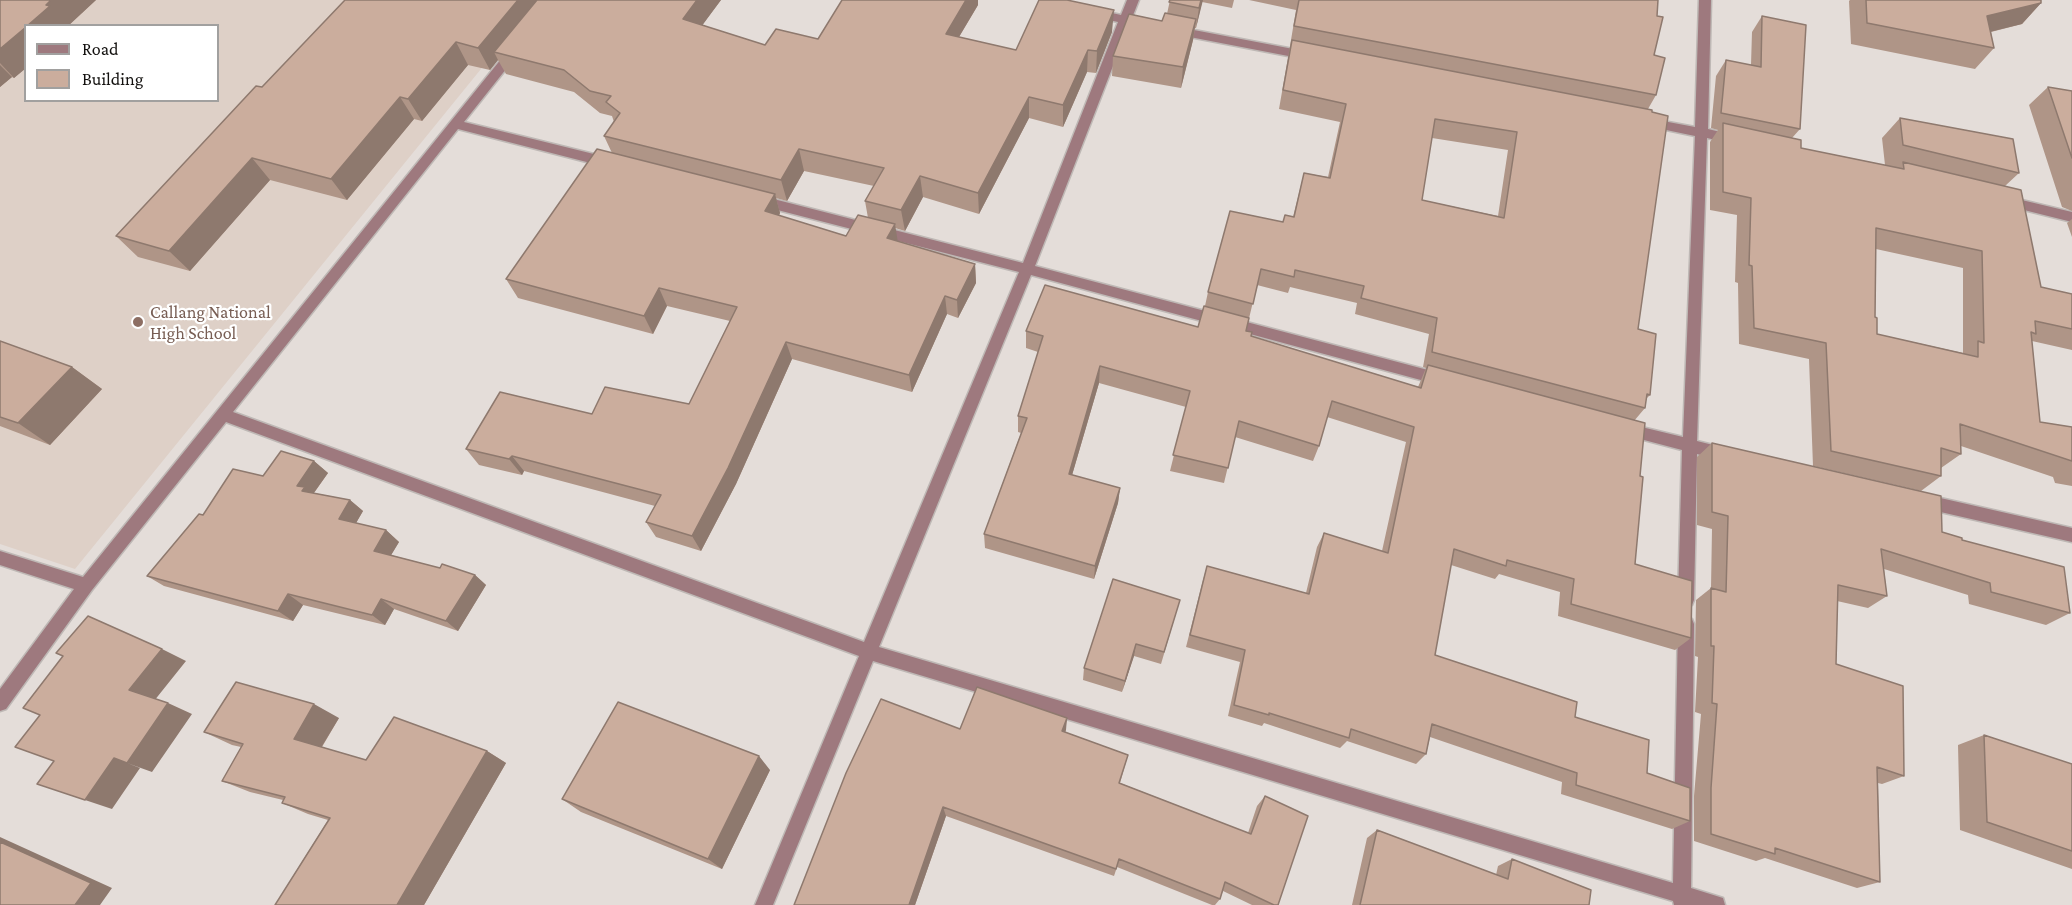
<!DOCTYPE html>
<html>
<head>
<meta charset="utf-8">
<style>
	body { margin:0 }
	#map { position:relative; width:2072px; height:905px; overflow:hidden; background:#e4ddd9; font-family:"Crimson Pro",serif }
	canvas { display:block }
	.legend { position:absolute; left:24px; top:24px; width:195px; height:78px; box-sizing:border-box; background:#fff; border:2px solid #a1a09f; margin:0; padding:8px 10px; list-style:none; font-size:18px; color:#13110f }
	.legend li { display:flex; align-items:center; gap:12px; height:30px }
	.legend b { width:30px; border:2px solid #a1a09f }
</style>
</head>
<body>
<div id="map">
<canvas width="2072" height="905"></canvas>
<ul class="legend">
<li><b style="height:8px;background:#9e797e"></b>Road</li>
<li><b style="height:16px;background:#cbad9d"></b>Building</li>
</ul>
</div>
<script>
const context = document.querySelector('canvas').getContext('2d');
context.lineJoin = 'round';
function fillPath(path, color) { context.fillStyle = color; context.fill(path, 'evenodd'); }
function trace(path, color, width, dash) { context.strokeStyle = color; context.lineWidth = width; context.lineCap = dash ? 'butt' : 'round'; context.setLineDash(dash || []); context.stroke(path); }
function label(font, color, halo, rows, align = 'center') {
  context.font = font + ' "Crimson Pro",serif'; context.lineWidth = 4.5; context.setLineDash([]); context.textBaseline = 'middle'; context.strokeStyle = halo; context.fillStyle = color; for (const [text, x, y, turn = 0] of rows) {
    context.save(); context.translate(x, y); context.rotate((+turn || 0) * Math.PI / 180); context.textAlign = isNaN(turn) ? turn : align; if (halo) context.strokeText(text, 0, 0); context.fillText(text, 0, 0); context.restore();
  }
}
fillPath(new Path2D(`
	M32,0H537L75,569L0,544V28ZM26,26H218V100H26Z`), '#ded0c7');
const minor = new Path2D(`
	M1127,0H1139L1132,18L1151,22L1153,25L1147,29L1129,25L1035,266L1443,374L1448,376L1450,380L1448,384L1443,386L1031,275L879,647L1673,883L1678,624L1680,619L1686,616L1692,619L1694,624L1691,888L1723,898L1725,905H1674L1673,901L873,661L773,905H755L859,656L226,422L92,590L6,709L0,711V689L74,589L0,565V551L83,577L510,48H518V54L464,122L610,158L616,163L615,166L610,168L458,129L233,412L864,642L1019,272L758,205L751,200L758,195L1023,263L1118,22L1090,16L1088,13L1094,9L1121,15Z
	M1699,0H1711L1708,129L1737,136L1739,139L1733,144L1707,138L1697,441L1729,449L1732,454L1729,459L1724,461L1697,454L1694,600L1692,605L1686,608L1680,605L1678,600L1682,450L1625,435L1620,433L1618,429L1620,425L1625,423L1683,437L1695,136L1647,126L1641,122L1647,118L1695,127Z
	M1173,26L1309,52L1315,56L1309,60L1169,33L1167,30Z
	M2005,196L2072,212V222L2000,204L1998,201L2000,198Z
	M1923,494L2072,528V542L1923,508L1918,506L1915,501L1918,496Z`);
trace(minor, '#beb8b5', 3);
fillPath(minor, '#9e797e');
fillPath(new Path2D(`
	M0,0H96L68,26H26V68L14,78L12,77L0,87Z
	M345,0H721L702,25L765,45L818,39L978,5L959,37L1016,50L1112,32L1096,73L1087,72L1063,127L1029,118L979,214L923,197L905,231L895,228L897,241L975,264L976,283L958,318L947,314L912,392L792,359L736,484L701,551L656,537L646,522L655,506L524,471L522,475L479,465L466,449L592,414L689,404L730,321L667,306L653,334L518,298L506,279L612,153L604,136L614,122L612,116L600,113L574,92L506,74L498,60L490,70L468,65L422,121L414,119L347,200L270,180L190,271L138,257L116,236L262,87ZM804,171L874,186L865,201L868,218L846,236L779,216L780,213L776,198L787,201Z
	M1170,0H1234L1232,8L1202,2L1196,28H1195L1193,40L1181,88L1112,76L1113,56L1162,21L1167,14Z
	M1249,0H1658L1654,55L1656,95L1648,109L1638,329L1650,395L1646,399L1645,408L1634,421L1640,476L1635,564L1691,638L1675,650L1558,616L1560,592L1499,574L1495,579L1451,565L1435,655L1575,717L1647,773L1690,821L1672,829L1561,794L1562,782L1430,737L1426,754L1416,764L1347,741L1340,748L1264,723L1262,726L1228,716L1240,662L1186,647L1203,580L1207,566L1306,593L1317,547L1324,533L1382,551L1406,442L1327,417L1319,446L1313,461L1235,437L1224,483L1170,471L1186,407L1099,383L1072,475L1120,488L1118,503L1094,579L985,548L984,534L1021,433L1018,432V416L1038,352L1026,348V331L1198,327L1205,306L1208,292L1283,222L1293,217L1304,173L1328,177L1340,122L1279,109L1290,46L1296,10ZM1432,138L1508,150L1498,216L1422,200ZM1257,285L1288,293L1290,287L1357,303L1355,314L1429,334L1423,367L1426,368L1418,387L1251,336L1246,331Z
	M1850,0H2041V3L2022,24L1991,32L1994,48L1975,69L1851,44L1849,1Z
	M1762,16L1800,129L1792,138L1801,148L1885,165L1882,138L1900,118L2019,173L2005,186L2041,287L2072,294V350L2032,341L2040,422L2072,427V486L2055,483L2053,477L1961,446V454L1941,468V476L1921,491L1813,466L1809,359L1739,344L1738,283L1735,282L1737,215L1710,210V142L1718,130L1711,128L1716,76L1726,60L1751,65L1752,32ZM1876,249L1963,268V353L1877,334L1875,317Z
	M2048,87L2072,91V211L2062,207L2029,105Z
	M2072,219V237L2067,223Z
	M0,341L72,367L102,389L50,445L0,426Z
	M1712,443L1962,540L2070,613L2046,625L1969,604L1968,595L1884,569L1887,596L1868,608L1837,601L1836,664L1904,776L1882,784L1878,783L1880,882L1857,888L1765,858L1756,861L1694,841V796L1701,714L1695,712L1698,657L1695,656L1696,600L1711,588L1712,529L1697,525V457Z
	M314,461L328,473L314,493L350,500L363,511L356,523L386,530L399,542L391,555L440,568L475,575L486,585L458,631L394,609L385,625L303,605L293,621L164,586L147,576L203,515L263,476Z
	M1180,600L1161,664L1134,656L1122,692L1083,680L1084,668Z
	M339,718L322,747L366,760L487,751L506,763L424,905H275L328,820L308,814L282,803L283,800L250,792L222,781L241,747L232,745L204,732Z
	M1067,718L1065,732L1128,755L1120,783L1248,833L1257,806L1265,796L1278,905H1252L1223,891L1220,899L1215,905H1212L1117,867L1114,876L946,816L915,905H794L960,729Z
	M1984,735L2072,764V869L1960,830L1958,745Z
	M770,770L722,869L581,812L562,799Z
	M1377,830L1496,875L1498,866L1512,859L1589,905H1352L1367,838Z`), '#af9587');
fillPath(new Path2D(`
	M51,0H96L68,26H27Z
	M518,0H547L494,52L498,60L490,70L478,48Z
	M697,0H721L690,42L683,19Z
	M966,0H978V5L947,57L946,34Z
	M1201,0H1203L1196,28L1199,8Z
	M2041,3L2022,24L1969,37L1987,16Z
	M1114,10L1112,32L1096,73L1097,51Z
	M1196,19L1193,40L1181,88L1183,67Z
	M26,27V68L14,78L0,63V49Z
	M456,42L468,65L422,121L408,99Z
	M1088,50L1087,72L1063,127V105Z
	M0,65L12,77L0,87Z
	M400,97L414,119L347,200L331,179Z
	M1029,97V118L979,214L978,193Z
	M799,149L804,171L787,201L781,180Z
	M252,158L270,180L190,271L169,251Z
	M920,176L923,197L905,231L901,210Z
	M775,194L780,213L771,230L765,211Z
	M895,224L898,243L887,238Z
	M975,264L976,283L958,318L957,300Z
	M659,288L667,306L653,334L644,316Z
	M945,296L947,314L912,392L909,375Z
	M786,342L792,359L736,484L701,551L692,536Z
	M1100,366L1099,383L1068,489L1069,474Z
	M72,367L102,389L50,445L18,423Z
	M512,456L524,471L522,475L509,459Z
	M314,461L328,473L313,494L316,503L297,486Z
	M1120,488L1118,503L1094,579L1095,566Z
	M350,500L363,511L352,530L339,519Z
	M386,530L399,542L387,562L374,551Z
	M475,575L486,585L458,631L446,621Z
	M288,594L303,605L293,621L278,611Z
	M381,599L394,609L385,625L372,615Z
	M1136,644L1134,656L1122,692L1125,681Z
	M162,649L186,661L154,701L129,690Z
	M168,703L192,714L152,772L127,763Z
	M314,704L339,718L319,751L294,739Z
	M1067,718L1066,730L1062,742V731Z
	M487,751L506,763L424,905H397Z
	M759,756L770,770L722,869L708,859Z
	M114,758L140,768L112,809L85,800Z
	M943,807L946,816L915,905H909Z
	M0,837L112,888L100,905H75L0,842Z`), '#8e796e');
const building = new Path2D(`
	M0,0H51L46,5L50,6L27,26H26V27L0,49Z
	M345,0H518L478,48L456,42L408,99L400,97L331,179L252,158L169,251L116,236L256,86L262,87Z
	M537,0H697L683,19L765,45L776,29L818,39L842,0H966L946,34L1016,50L1039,0H1067L1114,10L1097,51L1088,50L1063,105L1029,97L978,193L920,176L901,210L865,201L884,168L799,149L781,180L604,136L620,113L606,102L611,96L590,91L564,70L494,52Z
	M1170,0H1201L1199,8L1169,2Z
	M1299,0H1658L1657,16L1663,17L1654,55L1665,58L1656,95L1294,26Z
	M1866,0H2041V3L1987,16L1994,48L1867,23Z
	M1165,13L1196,19L1183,67L1113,56L1129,14L1162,21Z
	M1762,16L1806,25L1800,129L1721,113L1726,60L1761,67Z
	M1292,40L1652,110V112L1668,116L1638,329L1656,334L1650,395L1647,394L1645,408L1432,352L1437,318L1361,298L1364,286L1295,270L1294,277L1261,269L1253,304L1208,292L1230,211L1283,222L1285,215L1294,217L1304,173L1330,178L1346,104L1283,90ZM1435,119L1517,132L1504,218L1422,200Z
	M2048,87L2072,91V158Z
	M1900,118L2013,139L2019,173L1903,145Z
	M1723,123L1801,140V148L1904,169L1903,162L2021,190L2041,287L2072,294V329L2035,321L2036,334L2031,332L2040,422L2072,427V461L1960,424L1961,454L1941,448V476L1831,451L1826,343L1754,328L1752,266L1749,265L1751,198L1723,192ZM1876,228L1982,251L1984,343L1978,341V357L1877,334V318L1875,317Z
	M597,149L775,194L765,211L846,236L858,215L895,224L887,238L975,264L957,300L945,296L909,375L786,342L728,468L692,536L646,522L661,495L512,456L509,459L466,449L500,392L592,414L605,387L689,404L737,307L659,288L644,316L506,279Z
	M1045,285L1198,327L1204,306L1249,318L1246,331L1252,332L1251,336L1421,388L1428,365L1645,423L1640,476L1643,477L1635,564L1692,581L1691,638L1571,604L1574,579L1507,560L1506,566L1454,549L1435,655L1577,702L1575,717L1649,740L1647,773L1690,788V821L1576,785L1577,773L1432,724L1426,754L1351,729L1349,738L1269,713V715L1234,705L1245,650L1190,635L1207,566L1309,594L1324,533L1388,553L1414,427L1332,401L1319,446L1239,421L1228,468L1173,455L1190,391L1100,366L1069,474L1120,488L1095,566L984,534L1027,418L1018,416L1043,336L1026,331Z
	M0,341L72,367L18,423L0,417Z
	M1712,443L1941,496L1942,532L1962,538V540L2064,567L2070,613L1991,592L1990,583L1881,549L1887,596L1838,585L1836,664L1903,686L1904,776L1877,767L1880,882L1775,848V854L1711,834V788L1717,704L1712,703L1714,646H1711V588L1726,592L1728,516L1712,512Z
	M281,451L314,461L297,486L305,487L302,491L350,500L339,519L386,530L374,551L440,568L442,564L475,575L446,621L381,599L372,615L288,594L278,611L147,576L199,514L203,515L233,469L263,476Z
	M1113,579L1180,600L1164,652L1136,644L1125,681L1084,668Z
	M88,616L162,649L129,690L168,703L127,763L114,758L85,800L37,784L54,761L15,747L40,715L23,708L63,656L56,653Z
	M236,682L314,704L294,739L366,760L394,717L487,751L397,905H275L330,818L282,803L285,797L222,781L243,744L204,732Z
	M977,687L1067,718L1062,731L1128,755L1119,783L1251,834L1265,796L1308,816L1278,905H1274L1225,882L1220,899L1119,859L1116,869L943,807L909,905H794L846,773L881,699L960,729Z
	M618,702L759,756L708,859L562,799Z
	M1984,735L2072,764V851L1987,822Z
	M1377,830L1508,879L1512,859L1591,890L1589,905H1360Z
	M0,842L91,883L75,905H0Z`);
fillPath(building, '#cbad9d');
trace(building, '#8e796e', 1.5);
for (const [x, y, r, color] of [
	[138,322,6,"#8d6e63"]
]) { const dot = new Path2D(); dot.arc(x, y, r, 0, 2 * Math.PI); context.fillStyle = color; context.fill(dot); trace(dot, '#fff', 2); }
label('18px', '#785e54', '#fff', [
	["Callang National",150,312],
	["High School",150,333]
], 'left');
</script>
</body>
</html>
